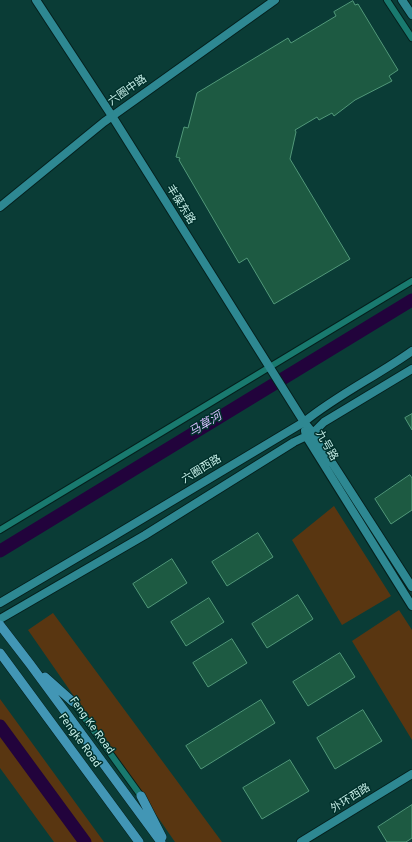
<!DOCTYPE html>
<html>
<head>
<meta charset="utf-8">
<style>
	body { margin:0 }
	canvas { display:block; background:#0a3c36 }
</style>
</head>
<body>
<canvas width="412" height="842"></canvas>
<script>
const context = document.querySelector('canvas').getContext('2d');
context.lineJoin = 'round';
function fillPath(path, color) { context.fillStyle = color; context.fill(path, 'evenodd'); }
function trace(path, color, width, dash) { context.strokeStyle = color; context.lineWidth = width; context.lineCap = dash ? 'butt' : 'round'; context.setLineDash(dash || []); context.stroke(path); }
function label(font, color, halo, rows, align = 'center') {
  context.font = font + ' Overpass,"Noto Sans SC",sans-serif'; context.lineWidth = 3; context.setLineDash([]); context.textBaseline = 'middle'; context.strokeStyle = halo; context.fillStyle = color; for (const [text, x, y, turn = 0] of rows) {
    context.save(); context.translate(x, y); context.rotate((+turn || 0) * Math.PI / 180); context.textAlign = isNaN(turn) ? turn : align; if (halo) context.strokeText(text, 0, 0); context.fillText(text, 0, 0); context.restore();
  }
}
fillPath(new Path2D(`
	M334,506L391,596L342,625L292,540Z
	M399,610L412,630V740L352,641Z
	M53,613L222,842H175L28,630Z
	M0,699L104,842H54L0,768Z`), '#593611');
trace(new Path2D(`
	M0,551L412,300
	M0,726L85,842`), '#22033c', 13);
const building = new Path2D(`
	M353,1L355,5L358,4L398,70L389,76L392,81L355,100L334,116L332,113L319,120L317,117L295,130L296,132L290,159L350,259L274,304L247,258L239,263L179,160L180,158L176,157L184,127L188,128L197,93L288,38L291,43L336,16L334,12Z
	M412,414V430L405,418Z
	M410,475L412,478V510L391,524L375,499Z
	M258,533L273,557L227,586L212,562Z
	M172,559L187,583L148,608L133,584Z
	M298,595L313,619L267,648L252,624Z
	M209,598L224,622L186,646L171,622Z
	M232,639L247,663L208,687L193,663Z
	M340,653L355,677L308,706L293,682Z
	M261,700L275,723L201,769L186,746Z
	M363,710L382,741L335,769L317,738Z
	M290,760L309,791L262,819L243,788Z
	M412,805V838L406,842H387L378,827Z`);
fillPath(building, '#1d5a42');
trace(building, '#519879', 1);
const street = new Path2D(`
	M387,0L412,38
	M0,530L412,281
	M73,702L141,796`);
const secondary = new Path2D(`
	M36,0L112,116L304,422L313,433L412,587
	M402,0L412,15
	M0,207L104,122L275,0
	M305,431L306,436L412,606
	M0,603L107,540L304,422C337,395 377,376 412,351
	M0,619L145,535L294,442L313,433L324,422L412,369
	M301,842L412,774`);
const primary = new Path2D(`
	M0,625L30,664L161,842
	M0,653L139,842
	M45,677L73,702
	M141,796L162,837`);
trace(street, '#04201d', 8);
trace(secondary, '#04201d', 10);
trace(primary, '#04201d', 10);
trace(street, '#197a6f', 6);
trace(secondary, '#2e8892', 8);
trace(primary, '#4296b5', 9);
label('11px', '#c3ece5', '#00312c', [
	["六圈中路",128,91,-35],
	["丰葆东路",180,205,58],
	["九号路",326,446,60],
	["六圈西路",202,470,-31],
	["Feng Ke Road",91,726,54],
	["Fengke Road",79,741,54],
	["外环西路",351,799,-32]
]);
label('italic 12px', '#d8bdfe', '#00312c', [
	["马草河",206,425,-31]
]);
</script>
</body>
</html>
